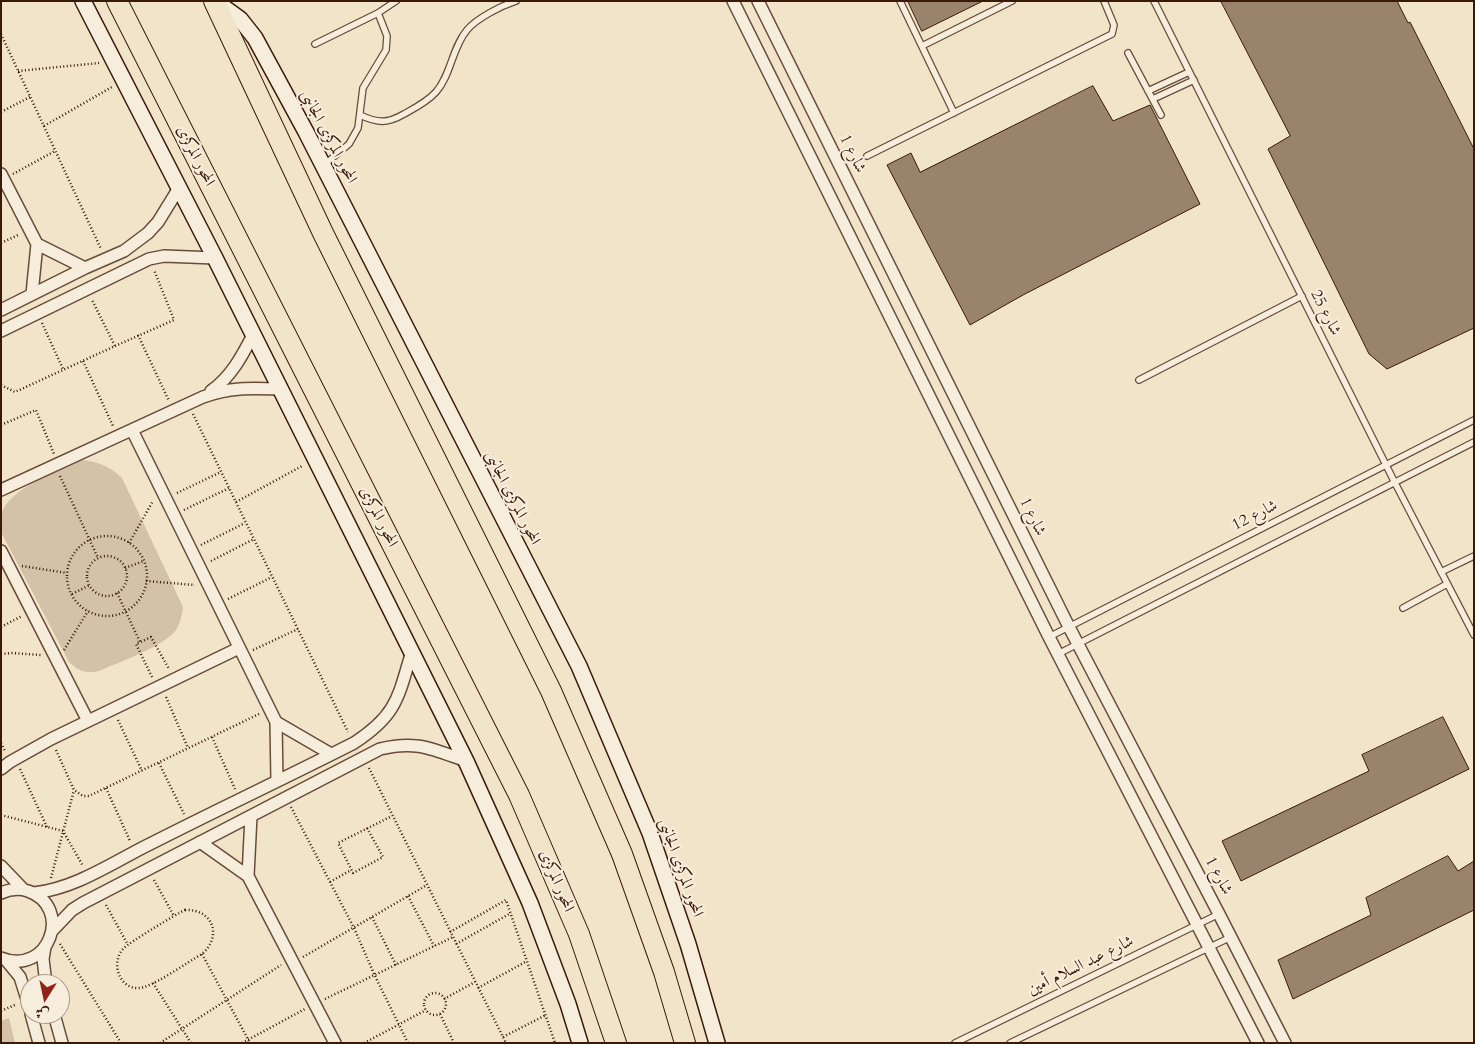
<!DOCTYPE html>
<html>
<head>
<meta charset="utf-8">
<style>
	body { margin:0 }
	#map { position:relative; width:1475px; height:1044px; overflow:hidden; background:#f2e4c9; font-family:Cardo,Amiri,serif }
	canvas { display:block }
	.frame { position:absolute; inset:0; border:2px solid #3a1909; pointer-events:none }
	.north { position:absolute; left:20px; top:974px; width:50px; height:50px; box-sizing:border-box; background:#f7eddc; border:1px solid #ab9888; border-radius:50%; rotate:190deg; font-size:14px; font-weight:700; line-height:20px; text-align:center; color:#3a1909 }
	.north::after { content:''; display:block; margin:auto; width:18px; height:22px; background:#8f2418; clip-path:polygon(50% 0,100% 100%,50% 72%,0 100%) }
</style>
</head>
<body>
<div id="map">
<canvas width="1475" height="1044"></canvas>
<div class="frame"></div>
<div class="north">ش</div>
</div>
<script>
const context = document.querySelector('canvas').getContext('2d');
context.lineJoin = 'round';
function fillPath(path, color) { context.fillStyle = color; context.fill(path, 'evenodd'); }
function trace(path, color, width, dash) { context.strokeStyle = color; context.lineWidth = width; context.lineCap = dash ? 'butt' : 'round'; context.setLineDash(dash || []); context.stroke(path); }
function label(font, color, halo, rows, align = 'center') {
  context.font = font + ' Cardo,Amiri,serif'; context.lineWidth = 4; context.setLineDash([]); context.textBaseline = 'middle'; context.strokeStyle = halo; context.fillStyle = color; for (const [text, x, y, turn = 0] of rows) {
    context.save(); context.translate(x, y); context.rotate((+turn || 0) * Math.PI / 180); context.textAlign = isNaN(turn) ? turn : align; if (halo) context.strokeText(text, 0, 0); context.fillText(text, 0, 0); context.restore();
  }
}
fillPath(new Path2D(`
	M81,460C97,461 111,467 122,478L183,607C182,616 180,623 176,630C165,646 117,663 99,671C85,674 79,671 69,662L1,532C1,527 0,521 1,516C6,489 59,471 81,460Z
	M9,1018L15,1043H1V1021Z`), '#d3c1a8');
const building = new Path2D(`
	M908,1H983L922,31Z
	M1221,1H1397L1408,23L1410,22L1474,149V328L1387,369L1369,354L1268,149L1290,136Z
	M1093,86L1113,121L1150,105L1200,204L1023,295L970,325L887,165L911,153L920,172Z
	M1443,717L1469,769L1241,881L1222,841L1369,771L1362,755Z
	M1448,856L1458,871L1474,861V910L1293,999L1278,960L1371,915L1366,898Z`);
fillPath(building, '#9a836d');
trace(building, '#3a1909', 1);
const lane = new Path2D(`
	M900,1L954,113
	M1154,1L1394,481L1474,635
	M315,44L378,13L396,1
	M922,46L1012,1
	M1128,53L1161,115
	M1148,91L1189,72
	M1153,99L1194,80
	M360,115C377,123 387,124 404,114C415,108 427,102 436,92C451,75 452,48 467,30C477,18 501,6 516,1
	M867,156L1112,34L1114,25L1104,1
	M325,164L349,144L358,128L363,88L386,50L387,36L378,13
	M1139,380L1302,296
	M1441,572L1474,556
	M1403,608L1447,584
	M1049,637L1474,420
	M1058,654L1474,442
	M955,1043L1219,914
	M1010,1043L1231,937`);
const street = new Path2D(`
	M733,1L1049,637L1258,1043
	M758,1L1069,627L1219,914L1285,1043
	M1,174L37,244L32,294
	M37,244L85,268
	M1,310L85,268L124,251L148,233L158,222L179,188
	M1,331L149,259L164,256L215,258
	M211,391C231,377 242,356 253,335
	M132,430L276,722L277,781
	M1,490L203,397C230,387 251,388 280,389
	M1,551L88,721
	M276,722L331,754
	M1,769L10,762L51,739L239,648
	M200,842L248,876L335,1043
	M1,866L24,890
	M248,876L251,816
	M1,893C10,889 19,888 28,891C74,907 49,977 1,958
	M34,893C77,888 113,862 152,843C219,809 287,777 354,743C397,715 398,698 412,651
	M52,931L72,910L83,903L380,749C416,740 432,749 466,761
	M45,947L43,959L46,984
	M6,960L20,977L30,1009
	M31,1014L39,1043
	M54,1014L62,1043`);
const secondary = new Path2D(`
	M83,1L215,258L466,761L530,903L568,1004L580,1043
	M215,1L240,19L255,38L306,132L579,666L650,833L688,944L717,1043`);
const highway = new Path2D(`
	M117,1L519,795L579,934L616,1043
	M214,1L323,233L551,691L622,854L664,972L685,1043`);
trace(lane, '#684c39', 8);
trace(street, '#684c39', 14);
trace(secondary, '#3a1909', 18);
trace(highway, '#3a1909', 22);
trace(new Path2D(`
	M1,34L101,249
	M18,71L99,63
	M1,112L30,97
	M44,126L112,87
	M13,174L55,151
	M1,243L18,235
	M42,323L63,369
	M138,335L169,401
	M115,346L174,320L154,270
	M83,361L113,426
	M1,385L15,392L115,346L92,300
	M193,414L348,732
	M1,425L36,410L54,454
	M60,476L98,558
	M177,493L221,472
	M236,502L302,466
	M184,510L229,488
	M67 576a40 40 0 1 1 80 0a40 40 0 1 1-80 0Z
	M129,543L153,501
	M201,545L245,523
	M87 576a20 20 0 1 1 40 0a20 20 0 1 1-40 0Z
	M211,561L254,539
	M22,566L67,573
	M125,568L144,561
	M146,581L195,585
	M117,593L140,642
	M72,594L90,585
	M228,599L272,577
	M1,627L22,616
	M64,650L88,611
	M253,650L298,629
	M1,654L13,653L41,655
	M152,677L136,644L151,637L169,669
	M166,697L188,748
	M118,720L142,771
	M212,737L235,789
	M1,743L5,751
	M56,750L74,790L83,796H89L259,714
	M159,763L184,814
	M369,768L506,1043
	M20,769L47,827
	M106,788L130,841
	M291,807L354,928L375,976L408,1043
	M1,815L63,831L83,866
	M367,828L383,857L353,873L338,843L392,816
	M51,878L74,790
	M154,880L174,916
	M330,882L351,870
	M408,896L434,946
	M106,905L128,945
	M185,910C214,909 222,937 202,954C186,963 160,982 144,987C122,994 109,965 123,949C128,943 178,913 185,910Z
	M372,917L396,965
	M450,932L506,900L555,1043
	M60,944L121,1043
	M456,944L511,913
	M202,954L250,1043
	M303,957L427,885
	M153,983L191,1043
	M478,988L527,961
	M424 1004a11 11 0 1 1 22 0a11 11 0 1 1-22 0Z
	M325,999L453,937
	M444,999L475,982
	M1,1011L17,1004
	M440,1014L454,1043
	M503,1037L546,1015
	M160,1043L281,965
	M242,1043L305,1009
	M364,1043L426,1010`), '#3a1909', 2.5, [1, 2.5]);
trace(lane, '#f7eddc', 5.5);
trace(street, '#f7eddc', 11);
trace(secondary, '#f7eddc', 15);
trace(highway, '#f2e4c9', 20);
label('16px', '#3a1909', '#f7eddc', [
	["المحور المركزى الجانبى",328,137,62],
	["شارع 1",852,154,64],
	["المحور المركزى",195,156,63],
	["شارع 25",1325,313,63],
	["المحور المركزى الجانبى",512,498,63],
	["شارع 12",1255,516,-27],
	["المحور المركزى",378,517,63],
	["شارع 1",1032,517,64],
	["المحور المركزى الجانبى",680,868,70],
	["شارع 1",1218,876,62],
	["المحور المركزى",556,881,67],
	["شارع عبد السلام أمين",1081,966,-26]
]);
</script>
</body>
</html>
